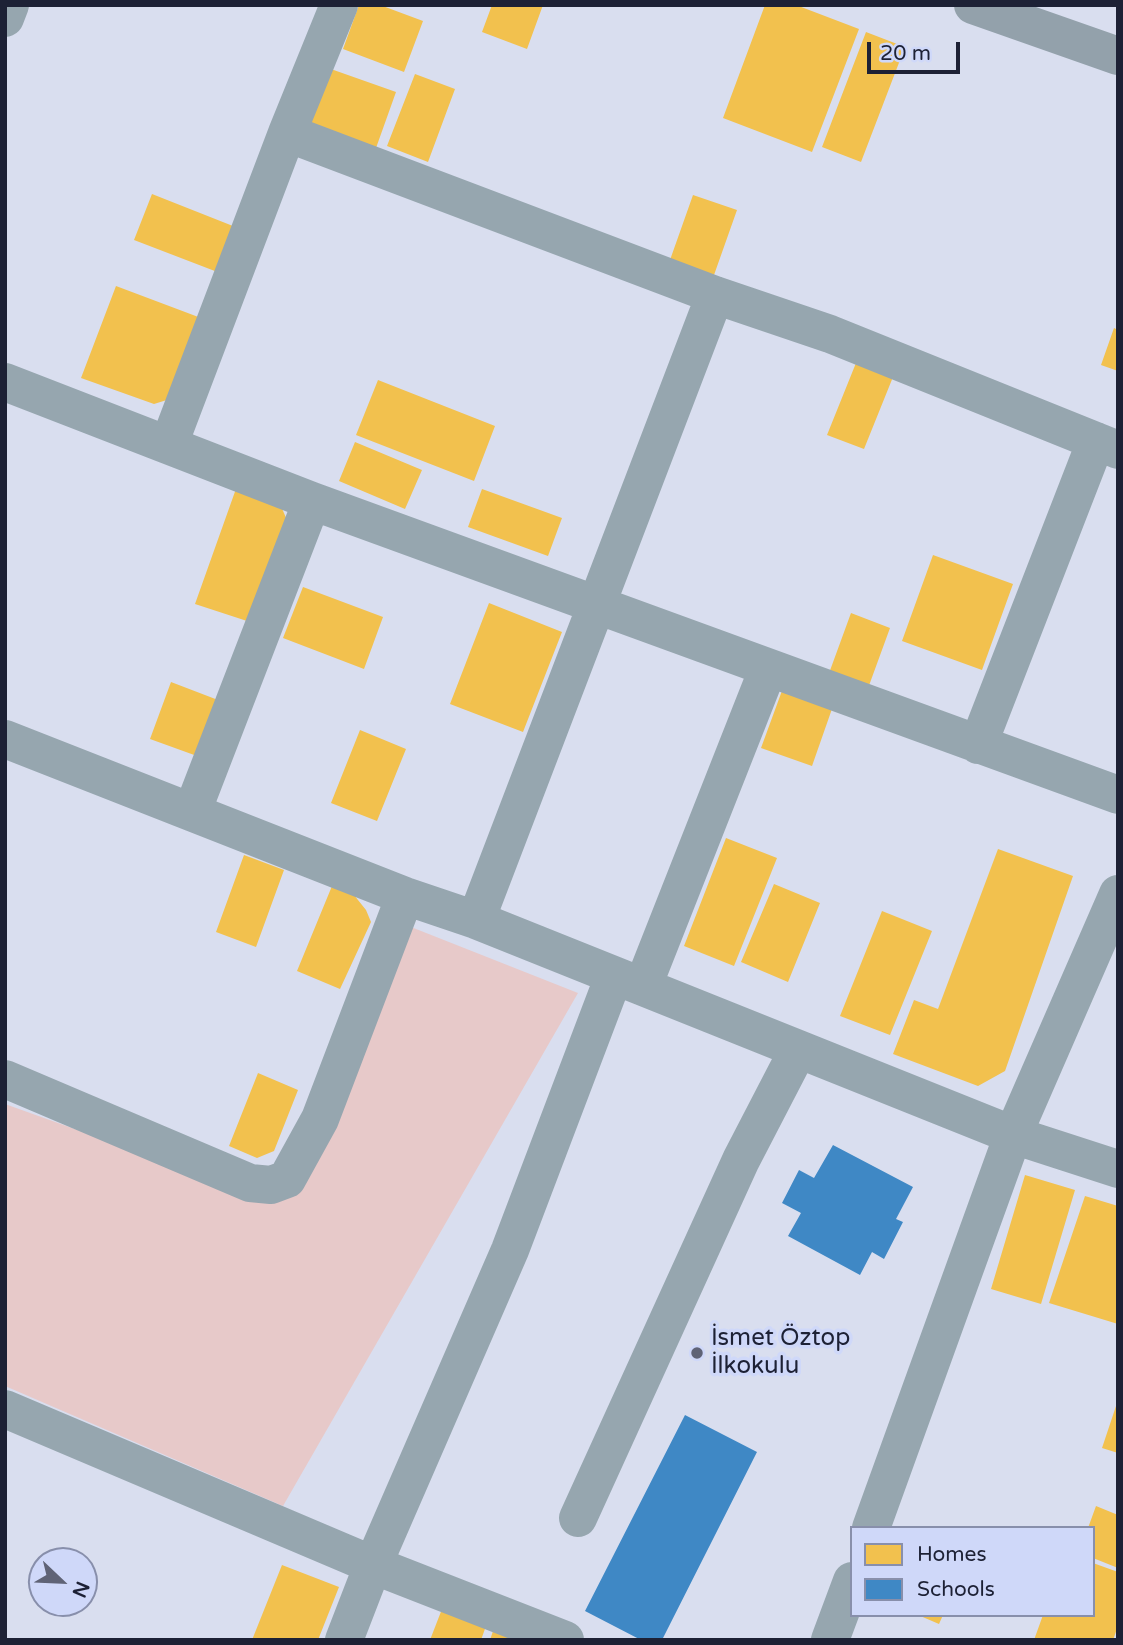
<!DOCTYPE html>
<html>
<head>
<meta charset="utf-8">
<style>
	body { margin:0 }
	#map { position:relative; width:1123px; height:1645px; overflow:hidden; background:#d9deef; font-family:"Varela Round",sans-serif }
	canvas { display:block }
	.frame { position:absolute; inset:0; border:7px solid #1d2135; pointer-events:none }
	.legend { position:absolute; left:850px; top:1526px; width:245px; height:91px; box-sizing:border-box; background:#cfd8f9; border:2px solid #888fab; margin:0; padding:9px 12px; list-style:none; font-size:21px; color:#1d2135 }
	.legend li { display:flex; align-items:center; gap:14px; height:35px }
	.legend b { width:35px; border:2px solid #888fab }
	.north { position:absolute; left:28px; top:1547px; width:70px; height:70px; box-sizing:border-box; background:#cfd8f9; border:2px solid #888fab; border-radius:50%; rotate:113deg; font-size:19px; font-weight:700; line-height:28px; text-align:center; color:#1d2135 }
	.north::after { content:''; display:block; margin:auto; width:24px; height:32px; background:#5f6376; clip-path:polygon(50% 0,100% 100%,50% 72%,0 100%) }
	.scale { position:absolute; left:867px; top:42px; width:93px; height:32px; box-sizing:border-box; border:4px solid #1d2135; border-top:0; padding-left:9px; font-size:21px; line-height:24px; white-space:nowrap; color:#1d2135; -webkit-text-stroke:5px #cfd8f9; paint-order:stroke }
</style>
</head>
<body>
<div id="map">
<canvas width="1123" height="1645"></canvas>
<div class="frame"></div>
<ul class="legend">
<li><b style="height:19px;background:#f2c14e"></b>Homes</li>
<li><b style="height:19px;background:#3f88c5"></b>Schools</li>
</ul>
<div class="north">N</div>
<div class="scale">20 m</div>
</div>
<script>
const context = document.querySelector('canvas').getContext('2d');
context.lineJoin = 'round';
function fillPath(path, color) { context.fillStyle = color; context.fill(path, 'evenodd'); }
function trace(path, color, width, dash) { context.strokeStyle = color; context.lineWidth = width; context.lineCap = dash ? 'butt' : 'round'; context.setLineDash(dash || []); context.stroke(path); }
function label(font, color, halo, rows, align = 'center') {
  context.font = font + ' "Varela Round",sans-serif'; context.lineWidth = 7; context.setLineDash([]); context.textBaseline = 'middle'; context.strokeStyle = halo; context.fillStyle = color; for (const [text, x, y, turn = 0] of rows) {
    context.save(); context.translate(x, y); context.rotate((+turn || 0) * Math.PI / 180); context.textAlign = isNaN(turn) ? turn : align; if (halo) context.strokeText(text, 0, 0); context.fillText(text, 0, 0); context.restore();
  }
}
fillPath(new Path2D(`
	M411,927L578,993L283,1506L5,1386V1104L273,1200Z`), '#e7c9c9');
fillPath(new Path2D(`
	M359,5H380L423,21L404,72L343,49Z
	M492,5H543L527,49L482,32Z
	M765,5H796L859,29L812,152L723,118Z
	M866,32L905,47L861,162L822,147Z
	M328,68L396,92L376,148L308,124Z
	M415,74L455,89L428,162L387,146Z
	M152,194L238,228L220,273L134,240Z
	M693,195L737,210L714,275L670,260Z
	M116,286L201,318L170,399L154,404L81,378Z
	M1114,328L1118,330V371L1101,365Z
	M858,358L895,372L864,449L827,435Z
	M378,380L495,426L474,481L356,435Z
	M355,442L422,470L405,509L339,481Z
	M237,486L280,504L287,520L247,621L195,604Z
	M482,489L562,518L548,556L468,527Z
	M933,555L1013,584L982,670L902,641Z
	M303,587L383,617L364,669L283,638Z
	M489,603L562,632L523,732L450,704Z
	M851,613L890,628L867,691L828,676Z
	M171,682L218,700L197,756L150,739Z
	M783,688L833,706L812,766L761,748Z
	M360,730L406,749L377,821L331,803Z
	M726,838L777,858L734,966L684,946Z
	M998,849L1073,876L1005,1071L978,1086L893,1054L914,1000L938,1009Z
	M244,855L284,870L256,947L216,932Z
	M774,884L820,903L788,982L741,962Z
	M332,886L354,895L366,910L371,922L340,989L297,971Z
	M882,911L932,931L890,1035L840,1016Z
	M258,1073L298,1090L274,1151L257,1158L229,1146Z
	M1025,1175L1075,1190L1041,1304L991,1289Z
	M1085,1196L1118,1206V1324L1049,1303Z
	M1117,1403H1118V1453L1102,1448Z
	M1096,1506L1118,1515V1568L1093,1558V1528H1088Z
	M1093,1563L1118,1572V1626L1113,1640H1034L1043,1615H1093Z
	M282,1565L339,1587L318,1640H252Z
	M442,1609L486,1626L481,1640H430Z
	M918,1615H943L939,1624Z
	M494,1628L528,1640H490Z`), '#f2c14e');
fillPath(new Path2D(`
	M833,1145L913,1187L896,1219L903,1222L884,1259L872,1252L860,1275L788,1236L801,1213L782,1203L799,1170L814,1178Z
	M685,1415L757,1452L662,1640H641L585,1611Z`), '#3f88c5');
trace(new Path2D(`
	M5,18L10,5
	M287,133L715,295L830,334L1118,450
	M5,382L312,501L1118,795
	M169,444L287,133L339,5
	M5,739L405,896L476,920L1013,1135L1118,1169
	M978,745L1096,441
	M192,812L312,501
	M476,920L715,295
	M643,986L768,669
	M5,1079L250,1183L271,1185L287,1179L320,1119L405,896
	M5,1409L373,1565L565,1640
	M578,1518L741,1160L798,1050
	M871,1528L1013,1135L1118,894
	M344,1640L373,1565L510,1250L614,976
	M830,1640L852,1581`), '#96a6af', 38);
trace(new Path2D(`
	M973,5L1118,56`), '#93a1ab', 38);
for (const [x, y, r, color] of [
	[697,1353,7,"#5f6376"]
]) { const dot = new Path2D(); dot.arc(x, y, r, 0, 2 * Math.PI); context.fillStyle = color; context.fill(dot); trace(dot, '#cfd8f9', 2.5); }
label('24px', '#1d2135', '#cfd8f9', [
	["İsmet Öztop",711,1339],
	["İlkokulu",711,1367]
], 'left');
</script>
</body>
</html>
